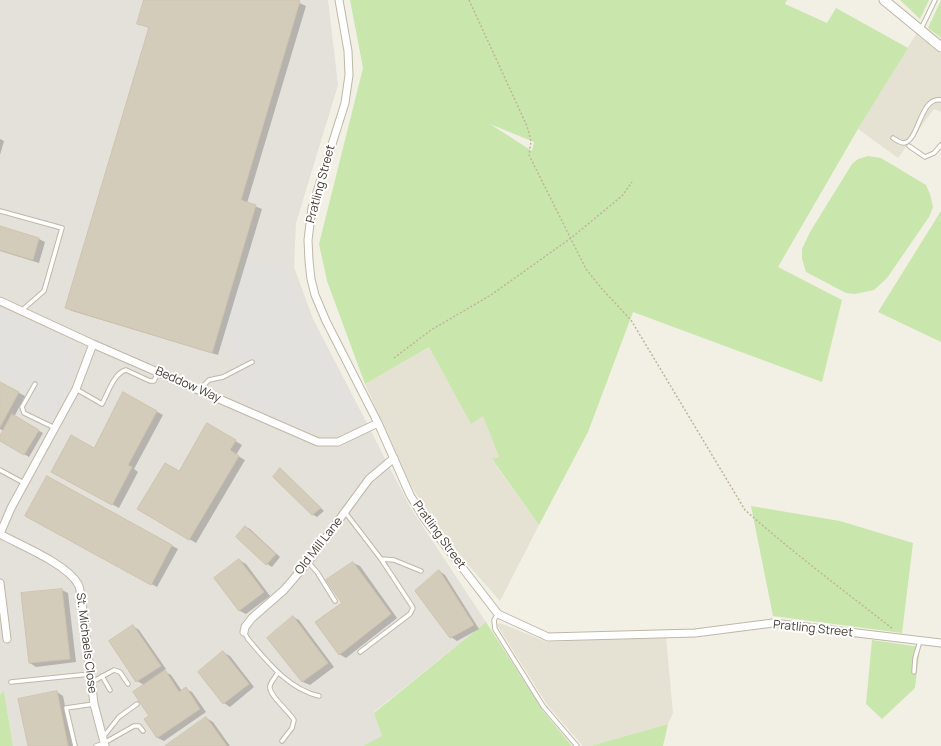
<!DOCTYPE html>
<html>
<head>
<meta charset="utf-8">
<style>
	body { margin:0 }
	canvas { display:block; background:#f2efe5 }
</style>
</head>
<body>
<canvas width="941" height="746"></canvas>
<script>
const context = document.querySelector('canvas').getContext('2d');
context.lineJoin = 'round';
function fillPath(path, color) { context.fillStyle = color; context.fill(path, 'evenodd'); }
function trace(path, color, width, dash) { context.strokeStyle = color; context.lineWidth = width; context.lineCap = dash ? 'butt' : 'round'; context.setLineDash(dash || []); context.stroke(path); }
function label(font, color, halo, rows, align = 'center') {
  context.font = font + ' Manrope,sans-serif'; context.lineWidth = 4; context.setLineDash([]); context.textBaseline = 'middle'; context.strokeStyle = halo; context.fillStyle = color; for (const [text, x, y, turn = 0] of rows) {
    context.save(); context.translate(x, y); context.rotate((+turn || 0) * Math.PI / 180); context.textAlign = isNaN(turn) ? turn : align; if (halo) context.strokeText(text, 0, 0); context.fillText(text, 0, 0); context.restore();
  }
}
fillPath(new Path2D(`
	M916,34L941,54V112L934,109L898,158L858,129Z
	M429,347L471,423L483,415L499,457L492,460L539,525L500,601L448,542L411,486L365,384Z
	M500,623L547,642L666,637L673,713L668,724L590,746H583L548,706L497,625Z`), '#e6e2d3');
fillPath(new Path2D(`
	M0,0H328L338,85L296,223L294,267L313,319L410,507L486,622L374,712L382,736V746H13L4,691L0,694Z`), '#e4e0da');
fillPath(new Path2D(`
	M350,0H787L785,4L827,23L836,8L908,48L858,129L778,267L842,300L822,382L633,312L588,432L539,525L492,459L499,457L483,416L471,424L429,347L365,384L327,281L319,244L363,68ZM490,124L534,142L532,151Z
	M900,0H929L920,19Z
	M941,0V38L928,28Z
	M868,156L881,158L926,185L930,194L933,207L929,217L887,278L874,290L855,294L846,293L806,272L802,259V249L810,232L852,164L858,159Z
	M941,211V342L878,312Z
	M751,506L840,521L913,543L902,633L773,616Z
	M486,622L544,712L572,746H363L382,736L374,713Z
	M872,640L920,647L915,688L882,719L866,704Z
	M4,691L13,746H0V694Z
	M668,724L663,746H590Z`), '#c9e7ad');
fillPath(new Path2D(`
	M245,258L274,265H284L364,418L324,435L313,433L275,417L253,405L238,394L227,381L241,375L236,361L223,337Z
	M0,310L69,339L78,363L74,378L52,417L19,401L24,389L0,376Z`), '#e3e1dd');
fillPath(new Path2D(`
	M145,0H293L306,6L247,203L262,209L218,355L72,311L66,308L149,28L138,23Z
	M0,139L4,141L0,155Z
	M0,227L39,239L45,242L39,263L0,251Z
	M0,383L25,396L14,417L43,433L29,457L0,440L4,431L0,429Z
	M124,394L163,415L134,469L138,472L119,508L52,471L94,449Z
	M207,424L242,445L236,455L245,460L196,543L138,509L179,472Z
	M280,470L284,472L324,511L317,517L312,514Z
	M47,477L178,549L157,587L26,515Z
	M246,527L250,529L280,557L272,567L267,564L237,537Z
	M239,560L246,564L270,596L246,614L240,611L215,579Z
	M353,563L360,566L397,618L346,658L339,654L344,604Z
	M439,571L445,575L479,629L457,641L451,637Z
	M62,590L68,593L76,662L36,667L30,663Z
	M293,617L299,620L334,667L310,685L303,682L269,638Z
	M133,626L139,630L166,669L164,671L171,675L182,691L186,689L192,692L206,712L164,741L158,738L146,720L151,716L144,685L137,681Z
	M224,653L230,656L254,687L230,707L224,703Z
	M57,692L63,696L73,746H29Z
	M206,718L213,722L230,746H167Z`), '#0003');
const building = new Path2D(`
	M144,0H296L300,1L241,200L256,205L212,353L65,308L149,27L137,24Z
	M0,226L39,238L33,260L0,250Z
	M0,382L19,392L0,427Z
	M123,392L157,411L128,465L132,467L112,505L51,472L71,435L94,448Z
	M12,414L39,430L24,455L0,441V436Z
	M207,423L236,440L230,450L239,456L189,540L137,509L165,463L179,471Z
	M280,468L321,508L312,515L273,477Z
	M47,476L172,545L151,585L25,516Z
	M245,526L276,554L266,565L236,537Z
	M239,559L264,592L239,611L214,578Z
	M353,562L391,614L339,655L315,622L342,603L326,580Z
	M439,570L474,625L450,638L415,591Z
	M62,589L70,659L29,663L21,593Z
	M293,616L328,663L302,682L267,638Z
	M133,625L161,666L136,682L109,641Z
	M223,651L249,684L223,704L198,672Z
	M165,670L179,692L186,687L200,709L157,738L144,719L149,716L133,692Z
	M57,691L68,746H28L18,699Z
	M206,717L227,746H165Z`);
fillPath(building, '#d4ccba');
trace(building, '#cfc4ad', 1);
const service = new Path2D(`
	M921,29L935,0
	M893,138C896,140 901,143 904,143C919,141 920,96 941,100
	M909,146L925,157L934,153L941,145
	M0,211L62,228L44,291L21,311
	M35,384L22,407L24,413L26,414L55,428
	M76,389L102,404C108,393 114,373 126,370L150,381H154L158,372
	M200,390L204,385L209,380L223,377L252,362
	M0,470L24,483
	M345,512L381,559L394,560L421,571
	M308,562L317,572L335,601
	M498,614L494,620L495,629L543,706L577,746
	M244,632L248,639C267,661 288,689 319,696
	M360,652L410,614L413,608L412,606L381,559
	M278,672C276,677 271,681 270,686C268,695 289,711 294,720L292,728L282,741
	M914,672L915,658L920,641
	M102,676L110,690
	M11,682L90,674
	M92,682L114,670L120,672L128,684
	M104,736L119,717L137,704
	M75,746L66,708L94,704
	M96,746L104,743L134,726H139L143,731`);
const minor = new Path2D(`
	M339,0L348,51L349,75L345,103L312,208L308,240L309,261L311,279L315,295L326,321L378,423L410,495L424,518L498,614L548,637L695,633L773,623L941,643
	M0,301L93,344L318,442H338L378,423
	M93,344L76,389L11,508L0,534C20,545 67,564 78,584C80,587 80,592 81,596L94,704L105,746
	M0,583L7,639
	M244,632L245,627L252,618L284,590L308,562L369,479L394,458`);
const tertiary = new Path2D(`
	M884,0L941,47`);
trace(service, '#beb8a7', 5.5);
trace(minor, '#beb8a7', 9);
trace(tertiary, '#beb8a7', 11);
trace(new Path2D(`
	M469,0L527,126L531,141L529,155L586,269L602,289L631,320L745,510C792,552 843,590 893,629
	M394,358L431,330L491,295L571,238L622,196L632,182`), '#c0b499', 1.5, [2, 2]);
trace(service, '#fff', 3.5);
trace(minor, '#fff', 7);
trace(tertiary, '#fff', 9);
label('12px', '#453f34', '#fff', [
	["Pratling Street",321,184,-75],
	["Beddow Way",188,385,24],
	["Pratling Street",439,535,54],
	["Old Mill Lane",319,546,-52],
	["Pratling Street",813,629,6],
	["St. Michaels Close",86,643,83]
]);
</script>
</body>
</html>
